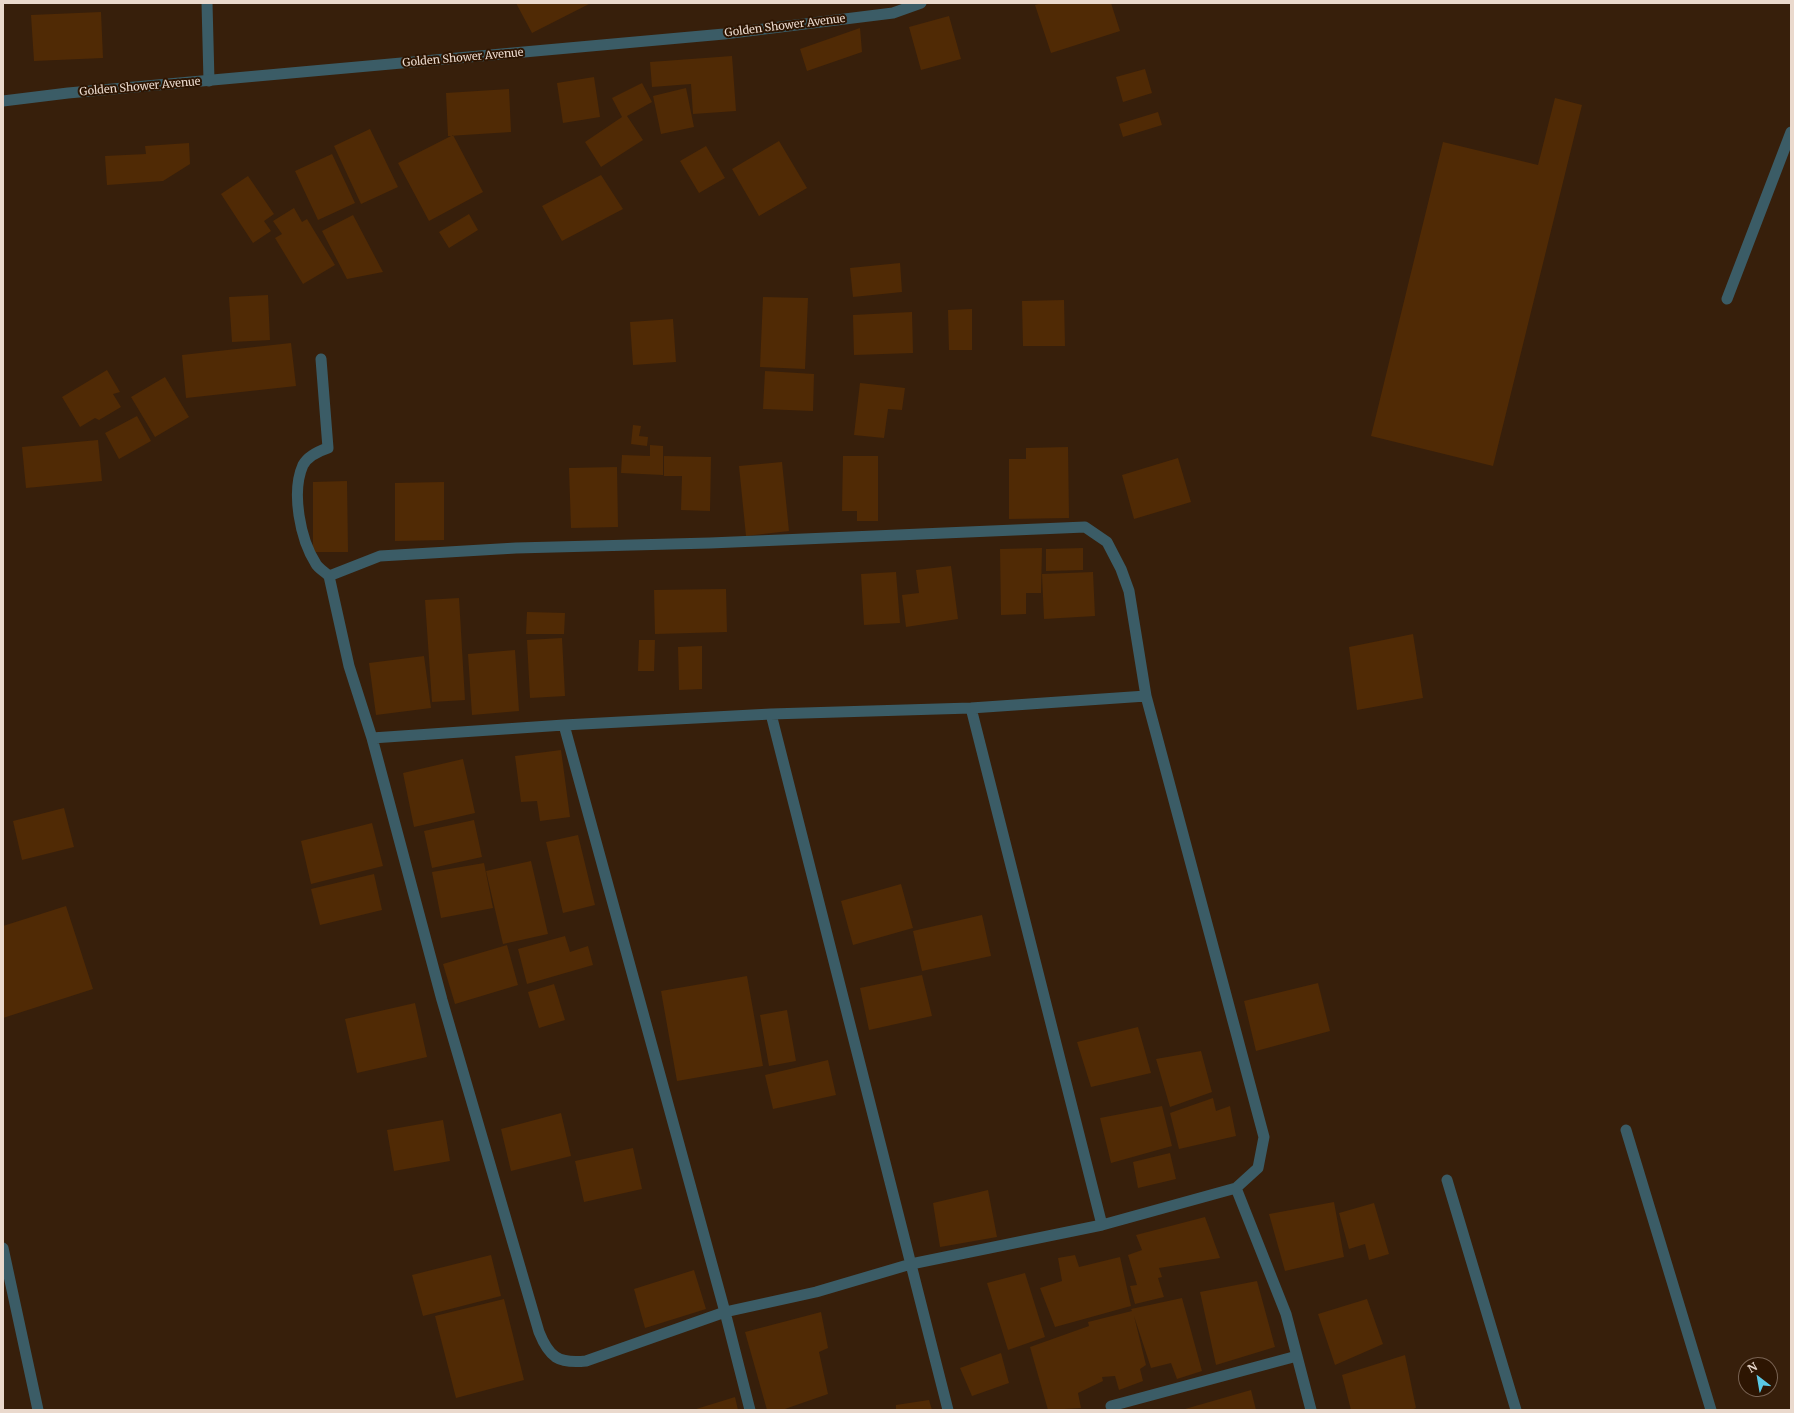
<!DOCTYPE html>
<html>
<head>
<meta charset="utf-8">
<style>
	body { margin:0 }
	#map { position:relative; width:1794px; height:1413px; overflow:hidden; background:#371f0b; font-family:Merriweather,serif }
	canvas { display:block }
	.frame { position:absolute; inset:0; border:4px solid #ead9cd; pointer-events:none }
	.north { position:absolute; left:1738px; top:1357px; width:40px; height:40px; box-sizing:border-box; background:#2d1502; border:1px solid #796353; border-radius:50%; rotate:329deg; font-size:11px; font-weight:700; line-height:16px; text-align:center; color:#ead9cd }
	.north::after { content:''; display:block; margin:auto; width:14px; height:18px; background:#5ac8e5; clip-path:polygon(50% 0,100% 100%,50% 72%,0 100%) }
</style>
</head>
<body>
<div id="map">
<canvas width="1794" height="1413"></canvas>
<div class="frame"></div>
<div class="north">N</div>
</div>
<script>
const context = document.querySelector('canvas').getContext('2d');
context.lineJoin = 'round';
function fillPath(path, color) { context.fillStyle = color; context.fill(path, 'evenodd'); }
function trace(path, color, width, dash) { context.strokeStyle = color; context.lineWidth = width; context.lineCap = dash ? 'butt' : 'round'; context.setLineDash(dash || []); context.stroke(path); }
function label(font, color, halo, rows, align = 'center') {
  context.font = font + ' Merriweather,serif'; context.lineWidth = 4; context.setLineDash([]); context.textBaseline = 'middle'; context.strokeStyle = halo; context.fillStyle = color; for (const [text, x, y, turn = 0] of rows) {
    context.save(); context.translate(x, y); context.rotate((+turn || 0) * Math.PI / 180); context.textAlign = isNaN(turn) ? turn : align; if (halo) context.strokeText(text, 0, 0); context.fillText(text, 0, 0); context.restore();
  }
}
fillPath(new Path2D(`
	M516,3H591L532,33Z
	M1042,3H1111L1120,31L1051,53L1035,5Z
	M101,12L103,58L34,61L31,15Z
	M949,16L961,59L921,70L909,27Z
	M860,28L862,52L807,71L800,49Z
	M732,56L736,111L693,114L691,84L652,87L650,62Z
	M1145,69L1152,93L1123,102L1116,77Z
	M594,77L600,117L563,123L557,83Z
	M642,83L652,102L627,116L643,140L601,167L585,142L622,117L612,98Z
	M686,88L694,127L661,134L653,96Z
	M509,89L511,132L448,136L446,93Z
	M1555,98L1582,105L1493,466L1371,436L1443,142L1538,165Z
	M1158,112L1162,125L1123,137L1119,124Z
	M370,129L398,187L361,204L334,146Z
	M453,135L483,192L429,221L398,163Z
	M779,141L807,188L759,216L732,169Z
	M189,143L190,164L163,181L107,185L105,156L146,154L145,146Z
	M706,146L725,178L699,193L680,161Z
	M332,154L355,203L318,220L295,171Z
	M601,175L623,209L562,241L542,206Z
	M248,176L274,214L264,221L271,231L253,243L221,194Z
	M294,208L302,222L307,219L335,265L303,284L275,238L282,234L273,221Z
	M469,214L478,230L449,248L439,232Z
	M353,215L383,272L347,279L322,231Z
	M900,263L902,292L853,297L850,268Z
	M268,295L270,340L232,342L229,297Z
	M763,297L808,298L805,369L760,367Z
	M1064,300L1065,346H1023L1022,301Z
	M972,309V350H949L948,310Z
	M912,312L913,353L854,355L853,315Z
	M673,319L676,362L633,365L630,322Z
	M291,343L296,386L186,398L182,355Z
	M107,370L120,392L113,394L121,407L99,420L95,418L80,427L62,397Z
	M765,371L814,374L813,411L763,409Z
	M165,377L189,417L155,437L131,397Z
	M860,383L905,388L902,410L888,409L884,438L854,435Z
	M137,416L151,441L119,459L105,433Z
	M633,425L641,426L639,436L648,437L647,446L631,444Z
	M98,440L102,481L26,488L22,447Z
	M650,445L663,446V475L621,473L622,455L650,456Z
	M1068,447L1069,518L1009,519V459H1026V448Z
	M664,456L711,457L710,511L681,510L682,476H664Z
	M843,456H878V521H857V511H842Z
	M1178,458L1191,502L1134,519L1122,475Z
	M782,462L789,531L746,536L739,466Z
	M617,467L618,527L571,528L569,468Z
	M347,481L348,552H313V482Z
	M444,482V540L395,541V483Z
	M1042,548L1041,593H1026V614L1001,615L1000,549Z
	M1083,548V570L1046,571V549Z
	M951,566L958,619L906,627L902,595L919,593L916,570Z
	M896,572L900,623L864,625L861,574Z
	M1093,572L1095,616L1044,619L1042,574Z
	M726,589L727,632L655,634L654,590Z
	M459,598L465,700L432,702L425,600Z
	M527,612L565,613L564,634H526Z
	M1413,634L1423,698L1357,710L1349,647Z
	M562,638L565,696L530,698L527,640Z
	M639,640H655L654,671H638Z
	M702,646V689L679,690L678,647Z
	M515,650L519,711L472,715L468,654Z
	M424,656L431,708L376,715L369,663Z
	M561,750L570,817L540,821L537,801L521,802L515,756Z
	M463,759L475,813L414,827L403,773Z
	M64,808L74,847L22,860L13,821Z
	M474,820L482,857L432,868L424,831Z
	M372,823L383,866L311,884L301,841Z
	M578,835L595,905L563,913L546,842Z
	M531,861L548,934L503,944L486,871Z
	M484,863L493,908L441,918L432,872Z
	M374,874L382,910L320,925L311,889Z
	M901,884L913,928L853,945L841,901Z
	M66,906L93,989L3,1018V926Z
	M982,915L991,956L922,971L913,931Z
	M565,936L570,952L588,946L593,965L527,984L518,949Z
	M507,945L518,985L455,1004L443,964Z
	M922,975L932,1016L869,1030L860,988Z
	M747,976L763,1066L677,1081L661,991Z
	M1318,983L1330,1031L1256,1051L1244,1001Z
	M554,984L565,1020L539,1028L528,992Z
	M415,1003L427,1057L357,1073L345,1019Z
	M787,1010L796,1061L769,1066L760,1015Z
	M1138,1027L1151,1073L1091,1087L1077,1042Z
	M1201,1051L1212,1092L1170,1107L1156,1059Z
	M828,1060L836,1095L773,1109L765,1075Z
	M1213,1098L1216,1111L1230,1106L1236,1136L1179,1149L1170,1113Z
	M1162,1106L1172,1146L1111,1163L1100,1118Z
	M561,1113L571,1156L511,1171L501,1129Z
	M443,1120L450,1161L394,1171L387,1130Z
	M633,1148L642,1189L584,1202L575,1161Z
	M1170,1153L1176,1179L1138,1188L1133,1162Z
	M988,1190L997,1237L940,1247L933,1203Z
	M1334,1202L1344,1257L1285,1271L1269,1214Z
	M1374,1203L1389,1254L1369,1260L1365,1244L1349,1249L1339,1213Z
	M1205,1217L1220,1258L1159,1268L1162,1277L1158,1278L1164,1297L1135,1304L1130,1286L1137,1285L1128,1255L1142,1250L1136,1235Z
	M491,1255L501,1296L423,1316L412,1275Z
	M1075,1255L1079,1267L1120,1257L1131,1306L1055,1327L1040,1288L1062,1281L1058,1258Z
	M694,1270L706,1309L645,1328L634,1289Z
	M1025,1273L1045,1337L1008,1350L987,1283Z
	M1257,1281L1275,1347L1216,1365L1200,1292Z
	M1182,1298L1202,1371L1177,1379L1171,1363L1151,1368L1134,1316L1146,1365L1140,1369L1143,1381L1119,1390L1115,1376L1102,1377L1103,1381L1078,1393L1081,1408L1048,1410L1030,1347L1089,1326L1088,1322L1132,1311L1131,1309Z
	M504,1299L524,1380L456,1398L435,1316Z
	M1367,1299L1383,1344L1335,1365L1318,1314Z
	M821,1312L828,1348L819,1352L828,1394L782,1410H767L745,1332Z
	M1001,1353L1009,1383L972,1396L960,1368Z
	M1405,1355L1416,1408L1411,1410H1351L1342,1375Z
	M1251,1390L1256,1410H1185V1409Z
	M735,1397L738,1410H693Z
	M929,1400L932,1410H896V1405Z`), '#502a05');
trace(new Path2D(`
	M207,3L209,81
	M1727,299L1791,132
	M321,359L328,448C319,451 308,456 303,465C291,492 300,539 316,564C318,568 325,572 329,576
	M1085,527L1107,542L1121,569L1129,591L1146,696L1264,1137L1258,1168L1236,1188L1102,1225L911,1264L816,1292L725,1312L586,1361C558,1364 549,1357 539,1332L442,1000L372,738L349,666L329,576L380,556L516,548L710,543Z
	M971,708L1102,1225
	M771,714L948,1410
	M564,725L725,1312L750,1410
	M372,738L564,725L771,714L971,708L1146,696
	M1626,1130L1711,1410
	M1447,1180L1516,1410
	M1236,1188L1286,1314L1311,1410
	M1111,1406L1297,1356`), '#3b5c66', 11);
trace(new Path2D(`
	M3,101L68,93L724,34L893,13L921,3
	M3,1248L38,1410`), '#3b5c66', 11);
label('11px', '#ead9cd', '#2d1502', [
	["Golden Shower Avenue",785,26,-7],
	["Golden Shower Avenue",463,58,-5],
	["Golden Shower Avenue",140,87,-5]
]);
</script>
</body>
</html>
